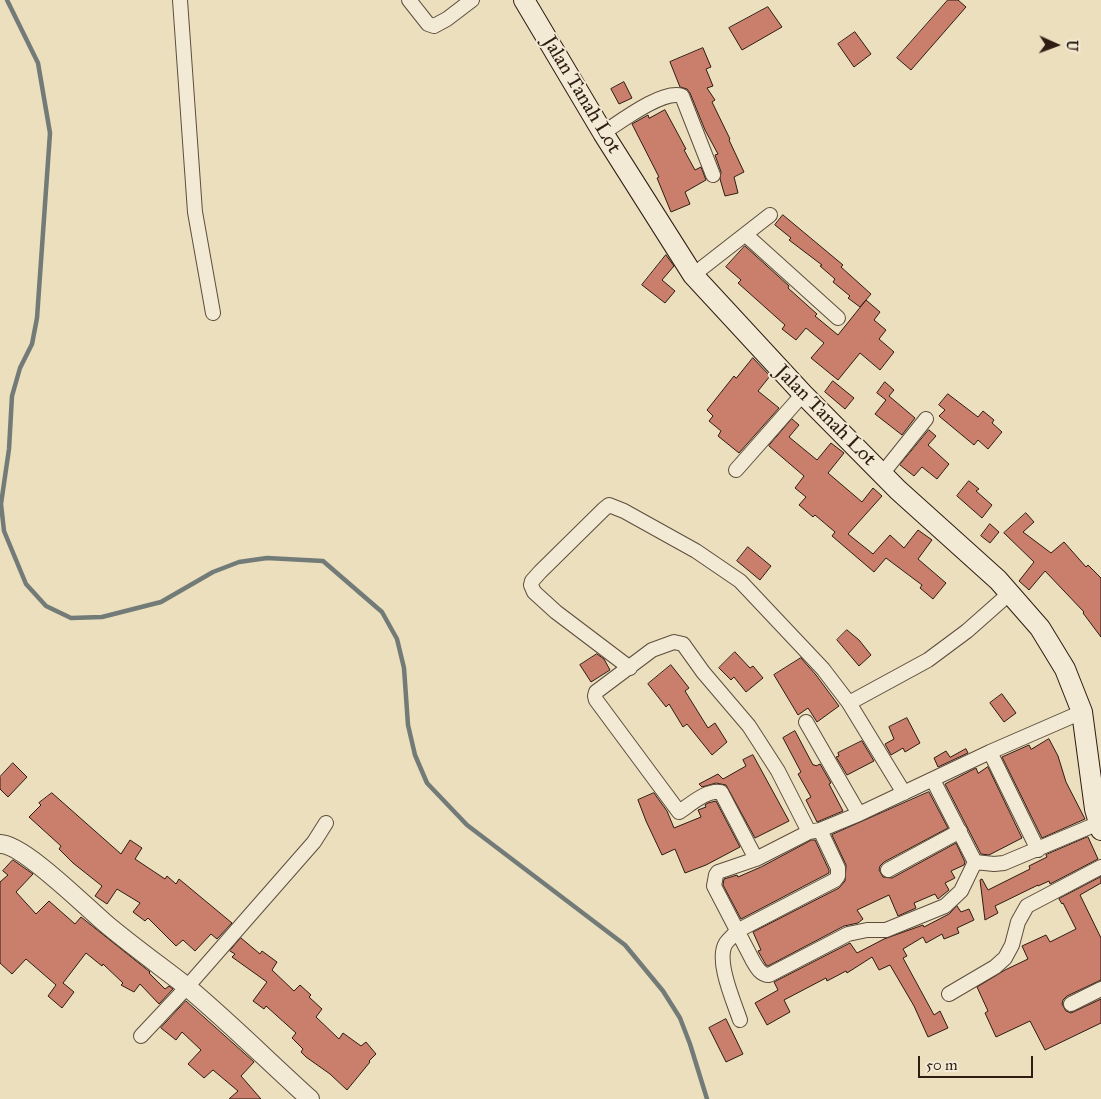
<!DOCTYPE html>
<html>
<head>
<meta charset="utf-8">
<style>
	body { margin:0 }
	#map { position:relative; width:1101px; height:1099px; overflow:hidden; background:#ebdfbd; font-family:"IM FELL Great Primer",serif }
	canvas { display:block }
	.north { position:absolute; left:1031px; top:20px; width:50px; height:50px; -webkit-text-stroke:4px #f2ead4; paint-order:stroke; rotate:92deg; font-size:14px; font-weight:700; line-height:20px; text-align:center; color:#2f1c13 }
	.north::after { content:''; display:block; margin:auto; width:18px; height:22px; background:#2f1c13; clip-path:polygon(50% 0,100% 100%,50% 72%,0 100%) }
	.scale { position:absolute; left:918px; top:1056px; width:115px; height:22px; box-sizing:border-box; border:2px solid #2f1c13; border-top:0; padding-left:6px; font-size:15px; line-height:18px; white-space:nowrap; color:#2f1c13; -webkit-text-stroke:4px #f2ead4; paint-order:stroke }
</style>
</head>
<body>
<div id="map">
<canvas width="1101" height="1099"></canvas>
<div class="north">U</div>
<div class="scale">50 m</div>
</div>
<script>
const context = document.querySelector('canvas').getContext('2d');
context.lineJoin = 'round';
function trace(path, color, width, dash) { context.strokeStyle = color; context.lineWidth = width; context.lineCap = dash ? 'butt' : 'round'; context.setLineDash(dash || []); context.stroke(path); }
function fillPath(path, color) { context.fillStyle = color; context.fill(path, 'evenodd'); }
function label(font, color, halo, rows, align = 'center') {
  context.font = font + ' "IM FELL Great Primer",serif'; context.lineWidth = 4; context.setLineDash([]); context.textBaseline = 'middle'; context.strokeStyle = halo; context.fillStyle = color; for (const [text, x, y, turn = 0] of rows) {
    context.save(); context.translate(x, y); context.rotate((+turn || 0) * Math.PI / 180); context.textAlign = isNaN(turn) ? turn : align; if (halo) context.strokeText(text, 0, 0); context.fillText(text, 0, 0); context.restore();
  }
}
trace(new Path2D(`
	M7,0L38,63L50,133L37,318L32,344L20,368L12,396L9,449L1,504L4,531L26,584L46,606L71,618L102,617L161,602L213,572L239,562L267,558L323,561L382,612L397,639L404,668L408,725L415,755L427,783L467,825L625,945L663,991L680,1018L690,1044L707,1099`), '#727b78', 4.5);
const building = new Path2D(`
	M948,0H958L966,7L911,70L897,58Z
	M768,7L782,27L742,50L729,28Z
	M855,32L871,54L854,67L838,44Z
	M703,48L711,67L706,69L713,86L707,88L715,100L712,102L730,139L729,140L744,172L734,177L738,193L725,196L720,179L721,172L715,155L718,154L705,130L690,93L687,89L680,87L670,62Z
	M624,82L632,98L619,104L611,89Z
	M665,110L686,149L684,150L695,170L701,167L706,180L685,192L690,204L671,212L657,178L659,177L632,124L648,115L649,118Z
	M783,215L843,265L841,267L871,294L860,307L848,298L850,296L833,282L835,279L820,266L822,265L789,240L791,238L775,225Z
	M745,246L789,286L788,288L817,314L815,316L838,335L866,300L880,312L874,320L886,330L879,339L894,352L880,370L860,353L838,380L811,358L824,343L806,328L796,340L782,329L785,325L738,283L741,280L726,267Z
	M666,255L674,266L662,280L675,291L665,303L642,285Z
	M753,358L770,376L758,391L779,408L739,453L718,436L721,431L709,421L713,416L707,410L734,376L736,378Z
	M833,381L854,398L845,409L825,392Z
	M885,382L894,390L889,396L915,418L902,435L875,414L886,400L877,393Z
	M948,394L978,417L983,411L994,420L992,423L1002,432L988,449L978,440L974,445L939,416L945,410L939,405Z
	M792,419L799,425L789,437L817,460L831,443L844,453L828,473L862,502L873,488L882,496L848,534L873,554L890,535L904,548L918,530L932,540L918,559L946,583L933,599L920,588L922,585L886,558L874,572L832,536L835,532L815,515L813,517L799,505L806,497L795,488L804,476L769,446Z
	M929,430L936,436L928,445L949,464L937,479L922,467L914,476L900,465Z
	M969,481L979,489L976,491L992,505L982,518L957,496Z
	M1026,513L1034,522L1023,532L1051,553L1064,542L1086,567L1088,565L1101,578V637L1083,613L1084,612L1045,571L1029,590L1019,581L1034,562L1004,533Z
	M990,524L999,532L990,543L981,536Z
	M748,547L771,566L760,580L737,561Z
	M847,630L859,640L871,655L859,666L837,640Z
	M735,652L750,668L753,666L763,678L746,692L734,677L731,680L719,668Z
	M597,654L604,659L610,670L591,682L580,665Z
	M801,658L816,675L839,706L817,722L808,708L798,715L774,675Z
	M671,665L689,688L685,691L708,728L715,723L727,742L712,755L687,724L683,727L669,704L666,707L648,684Z
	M1002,694L1016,713L1004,722L990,703Z
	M907,718L920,743L905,752L903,748L891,755L885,744L894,739L889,727Z
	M795,731L813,765H815L816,766L820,764L831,783L829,784L843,811L817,822L806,800L811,797L798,774L801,772L783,738Z
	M1049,739L1058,756L1066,782L1085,819L1042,838L1002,757L1029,745L1031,749Z
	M862,741L874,761L847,775L836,757L839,756L838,753Z
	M966,749L968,753L938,767L934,758L946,751L950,757Z
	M753,755L789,821L755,838L726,785L716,783L702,787L699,784L718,774L723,779L746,766L743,760Z
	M13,763L27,777L8,797L0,789V777Z
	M988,767L1022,838L989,855L981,854L945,784L976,768L978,773Z
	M929,792L948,828L884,862L880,866L879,870L883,877L892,878L956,843L965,862L964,865L951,871L955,878L945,883L949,890L938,899L935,894L914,903L916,908L898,916L889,895L857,910L863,919L858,923L844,926L768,966L766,965L758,951L761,950L753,932L839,888L845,881L846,865L832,835Z
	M52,793L121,854L130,840L142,848L135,859L165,879L167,876L176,884L179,879L232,923L217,939L211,934L195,951L183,940L176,946L148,918L145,921L133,912L140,903L117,889L107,904L95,896L102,886L73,863L59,849L61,846L29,817L41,805L39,803Z
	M654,793L667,811L674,828L701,817L698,810L706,807L705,805L708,803L716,801L740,847L706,865L685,873L675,849L662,855L646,821L638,800Z
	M1088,837L1098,859L1050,884L1049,881L1038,886V885L995,906L998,913L985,920L980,880L982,879L988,890L1030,869L1029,866L1047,857L1046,855Z
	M812,840H815L829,870V873L741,919L723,885L724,879L737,875L738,877L761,867Z
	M13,860L33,874L16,892L36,914L49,901L75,924L81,917L150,972L149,973L165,989L169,986L173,989L159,1004L140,984L134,992L121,985L123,983L103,964L102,966L86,953L63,983L74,992L62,1008L48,996L56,985L26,959L12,974L0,963V882L8,875L3,871Z
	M1101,877V883L1080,895L1101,938V980L1067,996L1063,1000L1062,1004L1066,1011L1071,1013L1101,999V1023L1045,1050L1030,1021L996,1037L985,1013L988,1011L977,987L1005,970L1028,959L1022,946L1046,935L1050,942L1076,929L1063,903L1062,904L1059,899Z
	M957,906L961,912L969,909L974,920L957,928L959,933L944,939L942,934L926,943L923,937L903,949L907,956L903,958L934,1015L940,1011L948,1028L928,1037L914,1006L890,965L879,970L872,957L847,973L846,971L827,981L826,978L784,1000L790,1012L767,1025L755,1003L778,990L774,982L850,943L857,953L884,939L923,925L924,927L949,914Z
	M241,938L260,954L262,951L277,962L272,970L294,991L300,985L311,995L309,997L322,1009L316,1017L339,1039L343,1033L361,1046L366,1042L376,1054L369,1061L370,1062L347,1090L330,1074L306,1057L301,1052L303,1049L292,1038L296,1033L266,1006L264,1009L253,1001L267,982L232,957L235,954L230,951Z
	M186,1001L254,1062L241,1076L261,1099H229L238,1091L213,1070L204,1078L188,1064L201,1050L182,1032L176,1040L161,1028Z
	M726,1019L743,1054L726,1062L709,1028Z`);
fillPath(building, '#c97f6b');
trace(building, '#2f1c13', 1);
const minor = new Path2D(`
	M180,0L195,212L213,313
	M409,0L428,24L434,26L447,19L472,0
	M603,133C620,122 663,89 682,96L713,175
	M746,235L838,318
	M693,275L770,215
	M736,470L803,394
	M882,474L926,419
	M630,668L556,612L534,592L531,585L532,581L540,572L604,509L609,505L624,511L696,551L740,581L823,669L849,703L904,793
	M849,703L928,660L967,631L1010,593
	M806,722L859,814
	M990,752L1038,850
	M933,780L975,862
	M756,859L721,792C707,789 690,805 679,812L596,700L595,696L596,692L652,650L674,642L683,644L703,672L749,726L778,771L809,832
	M975,862L961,891L945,906L886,930H867L848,934L769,975C761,975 757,968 753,961L714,886L716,875L718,872L756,859L809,832L820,830L859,814L990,752L1082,712
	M975,862L994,864L1004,863L1099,823
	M888,870L960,831
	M949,994L995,967L1005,958L1012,945L1018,922L1027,906L1101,867
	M1071,1004L1101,989
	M740,1020C734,1002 715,960 726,943C729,939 734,935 737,931L835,880L838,876V868L820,830
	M141,1036L187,987L314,842L326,823`);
const tertiary = new Path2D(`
	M0,844C22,843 85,906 105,923C131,945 159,965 186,986C229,1022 269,1062 310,1099`);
const secondary = new Path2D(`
	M524,0L603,133L693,275L803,394L898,490L998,580L1040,628L1065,669L1082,712L1095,809L1101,830`);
trace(minor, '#5e4d3e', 16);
trace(tertiary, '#5e4d3e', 20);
trace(secondary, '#2f1c13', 22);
trace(minor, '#f2ead4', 14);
trace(tertiary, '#f2ead4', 18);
trace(secondary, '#f2ead4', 20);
label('20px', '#2f1c13', '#f2ead4', [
	["Jalan Tanah Lot",581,95,59],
	["Jalan Tanah Lot",825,416,45]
]);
</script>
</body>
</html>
